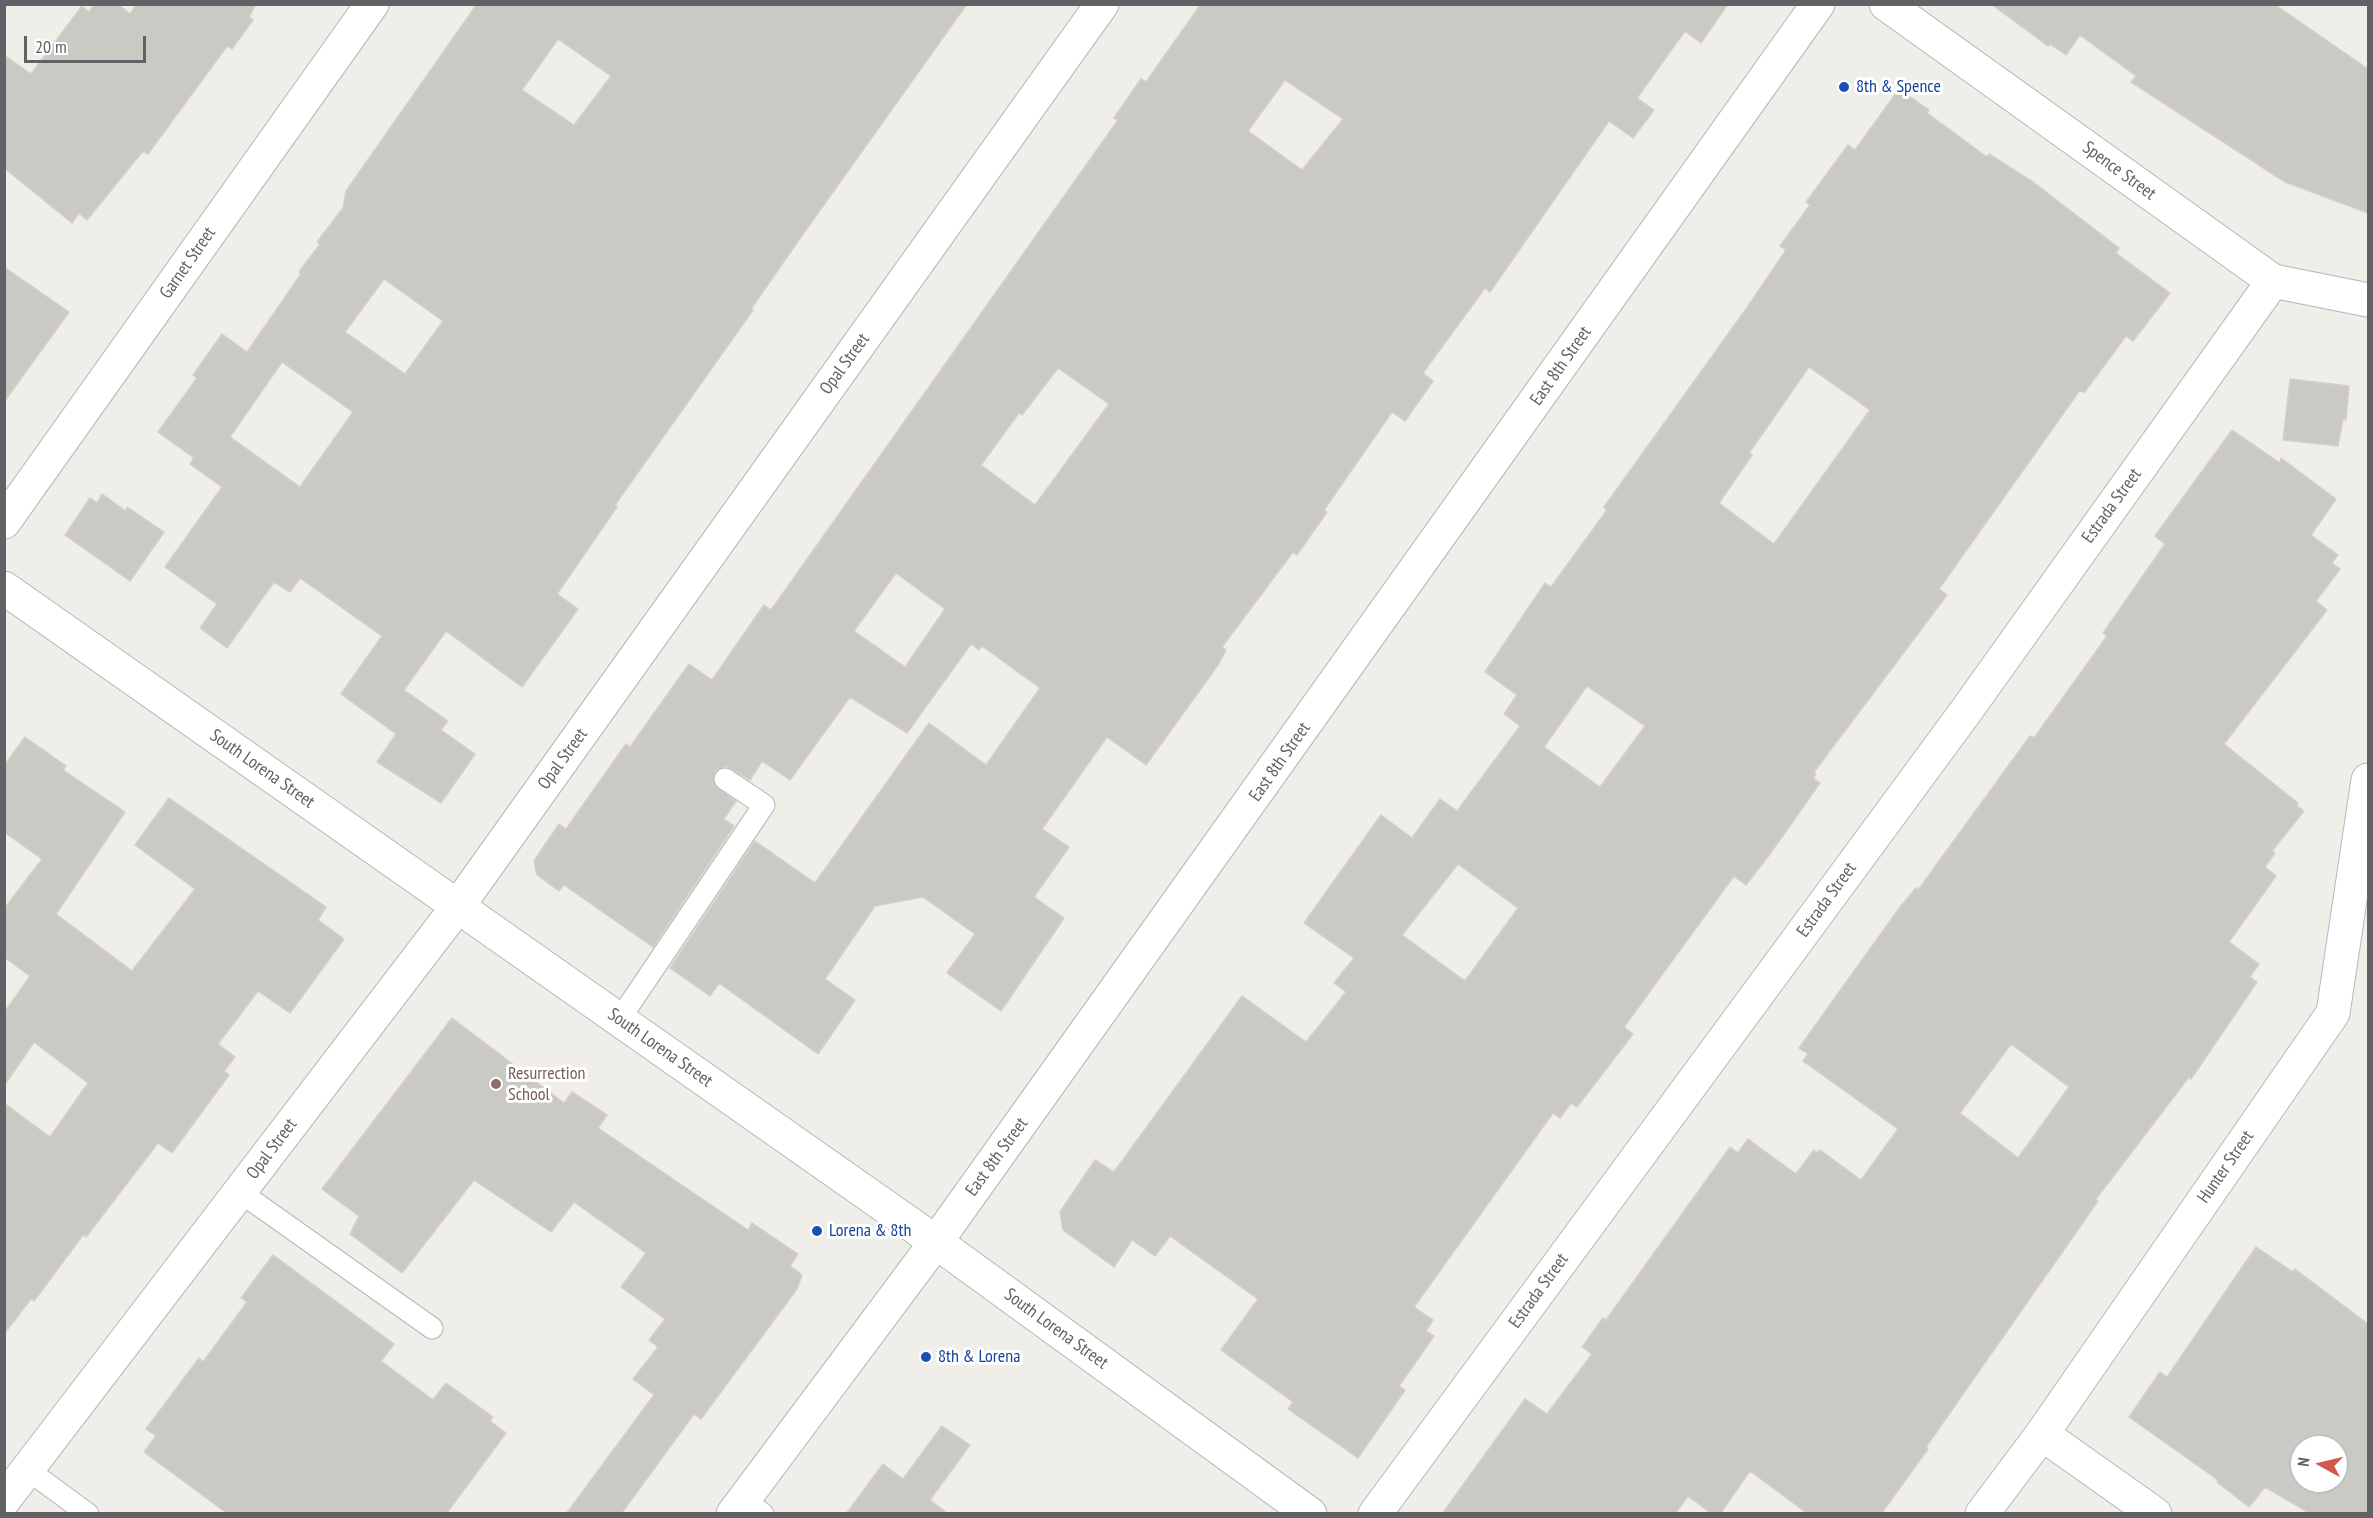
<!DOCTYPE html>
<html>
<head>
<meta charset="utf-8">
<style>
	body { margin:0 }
	#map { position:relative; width:2373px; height:1518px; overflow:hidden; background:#efeee9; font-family:"PT Sans Narrow",sans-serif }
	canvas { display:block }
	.frame { position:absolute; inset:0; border:6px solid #606266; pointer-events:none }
	.north { position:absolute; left:2289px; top:1434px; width:60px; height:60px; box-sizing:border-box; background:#fff; border:2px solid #bfc0c2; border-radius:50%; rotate:278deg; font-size:16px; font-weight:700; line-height:24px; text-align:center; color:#606266 }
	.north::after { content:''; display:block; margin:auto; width:21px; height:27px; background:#d35a4b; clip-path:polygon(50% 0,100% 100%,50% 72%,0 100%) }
	.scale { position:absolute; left:24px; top:36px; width:122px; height:27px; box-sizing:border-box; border:3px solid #606266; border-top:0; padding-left:8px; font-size:18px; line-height:21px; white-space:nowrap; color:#606266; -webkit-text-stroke:4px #fff; paint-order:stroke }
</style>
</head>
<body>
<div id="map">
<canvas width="2373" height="1518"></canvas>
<div class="frame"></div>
<div class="north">N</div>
<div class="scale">20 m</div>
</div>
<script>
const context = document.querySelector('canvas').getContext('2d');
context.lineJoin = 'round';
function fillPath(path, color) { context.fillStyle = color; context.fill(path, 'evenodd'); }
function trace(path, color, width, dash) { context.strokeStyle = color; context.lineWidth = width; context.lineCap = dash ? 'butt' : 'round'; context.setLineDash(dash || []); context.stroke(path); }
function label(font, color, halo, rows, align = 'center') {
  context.font = font + ' "PT Sans Narrow",sans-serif'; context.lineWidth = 6; context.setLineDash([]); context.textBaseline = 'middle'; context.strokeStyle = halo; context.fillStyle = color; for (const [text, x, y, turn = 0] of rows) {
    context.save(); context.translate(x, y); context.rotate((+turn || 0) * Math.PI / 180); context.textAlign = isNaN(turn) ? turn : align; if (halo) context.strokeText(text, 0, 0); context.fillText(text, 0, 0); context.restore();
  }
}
const building = new Path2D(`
	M94,4H118L130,14L137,4H256L249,17L253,20L232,49L228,46L222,53L148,154L143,151L87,220L79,213L72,223L4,168V55L31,74L82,6L89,12Z
	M477,4H967L801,237L751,309L753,310L615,505L617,507L557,594L578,609L522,687L446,631L404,690L448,721L441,730L475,754L441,803L377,762L396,734L341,694L382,636L300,578L290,592L274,582L227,648L200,628L217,604L165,567L222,487L190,464L194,458L158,432L197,378L193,375L222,334L247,352L301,274L299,272L320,244L317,242L343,208L346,191ZM558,39L611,76L574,125L522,90ZM384,279L443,321L405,374L345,332ZM282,362L353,412L300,487L230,437Z
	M1201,4H1728L1701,43L1685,31L1637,98L1654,110L1633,138L1609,121L1490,292L1485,288L1423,373L1433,381L1405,421L1392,412L1324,510L1327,512L1297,555L1293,552L1222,647L1226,650L1218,665L1146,765L1107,737L1042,829L1069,847L1034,897L1064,918L1001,1011L947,973L975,934L923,897L875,906L825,979L855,1000L818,1054L719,983L710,996L670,968L755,841L815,883L929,723L986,765L1040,688L982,646L979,650L971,644L907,733L850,697L790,780L762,761L750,780L726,766L715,771L714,785L736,801L724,819L734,826L653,947L564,885L559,891L537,875L534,861L559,824L566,829L626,744L630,747L689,664L712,680L764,605L771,610L1118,120L1114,118L1141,79L1146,82ZM1285,80L1343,119L1302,170L1248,131ZM1058,368L1109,404L1035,505L981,465L1019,413L1022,415ZM896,573L945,609L905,667L854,631Z
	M1991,4H2274L2368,69V213L2285,182L2131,82L2136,76L2080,35L2066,55L2050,44L2048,46Z
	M1899,89L1929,110L1927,113L1987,157L1989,154L2033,182L2119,248L2116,253L2170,293L2133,341L2126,336L2084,393L2080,390L1939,589L1947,595L1814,772L1816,774L1813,778L1820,783L1770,854L1746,885L1734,876L1624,1027L1633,1034L1577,1107L1571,1103L1560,1118L1553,1113L1414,1307L1433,1320L1426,1331L1434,1336L1399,1386L1405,1390L1358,1458L1288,1409L1293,1402L1221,1350L1258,1299L1170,1236L1155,1256L1132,1240L1114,1267L1063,1230L1060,1212L1095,1160L1114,1172L1242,996L1306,1042L1346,992L1334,983L1354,958L1304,923L1381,815L1412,838L1440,799L1457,811L1520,726L1504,714L1517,695L1485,672L1545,583L1551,587L1607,510L1604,507L1746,309L1786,250L1780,246L1810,205L1806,202L1848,145L1855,150ZM1809,367L1870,410L1774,544L1719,503L1752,455L1749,453ZM1587,686L1645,726L1600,787L1544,747ZM1458,864L1518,908L1465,981L1402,935Z
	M4,267L69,312L4,402Z
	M2290,379L2349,386L2346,420L2343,419L2338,446L2283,440Z
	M2232,430L2280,463L2281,458L2336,499L2311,535L2338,555L2332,563L2340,569L2316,601L2327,610L2224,744L2298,803L2297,806L2304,811L2272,851L2275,853L2265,867L2276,876L2229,942L2259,964L2250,977L2257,982L2191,1079L2189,1077L2096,1199L2098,1201L1926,1447L1928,1449L1881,1514H1808L1750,1471L1720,1514H1712L1688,1496L1675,1514H1442L1525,1399L1547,1414L1592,1354L1582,1347L1603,1318L1606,1320L1730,1147L1738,1153L1748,1139L1796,1174L1814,1150L1818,1153L1820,1150L1861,1180L1898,1129L1803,1061L1808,1054L1799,1048L1900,907L1916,888L1918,890L2030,736L2034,738L2107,636L2103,633L2165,544L2155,536ZM2011,1044L2069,1087L2018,1158L1960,1113Z
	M102,494L126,511L127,507L164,532L130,581L65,535L90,498L97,503Z
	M25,737L66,766L63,770L125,812L56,914L132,971L195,889L135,845L169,798L326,907L318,920L344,939L290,1013L258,991L218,1044L235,1057L224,1071L229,1075L172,1153L158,1143L86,1237L83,1235L34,1301L31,1299L4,1334V1103L50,1137L88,1083L34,1042L4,1086V1013L30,976L4,957V909L42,859L4,832V766Z
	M452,1018L564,1103L572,1092L607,1115L598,1128L748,1230L752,1223L798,1254L790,1266L802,1275L797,1289L701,1419L694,1414L621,1514H566L654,1395L633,1379L658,1347L649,1340L665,1319L621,1287L646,1253L574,1202L551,1232L474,1180L402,1273L350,1234L359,1216L322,1189Z
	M2256,1247L2293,1272L2295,1269L2368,1324V1514H2311L2265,1487L2249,1507L2217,1482L2218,1480L2129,1417L2160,1372L2167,1377ZM2301,1446H2337V1482H2301Z
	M273,1255L394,1344L381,1361L433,1400L446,1383L493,1417L490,1421L506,1433L446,1514H228L144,1452L156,1436L146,1429L199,1358L203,1362L247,1302L241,1298Z
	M942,1426L970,1445L930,1500L948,1514H846L883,1464L903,1479Z`);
fillPath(building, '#cbc9c4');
trace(building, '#d4d0c7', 1.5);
const service = new Path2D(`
	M619,1020L764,805L725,779
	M240,1192L432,1328
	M28,1470L88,1514
	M744,1500L763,1514`);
const minor = new Path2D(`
	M1886,4L2273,281L2368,300
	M4,522L372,4
	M2042,1434L2155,1514
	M4,1500L458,906L1102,4
	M1375,1514L1966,711L2273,281
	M1982,1514L2042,1434L2333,1013L2368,780`);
const secondary = new Path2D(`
	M4,588L936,1242L1310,1514
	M733,1514L936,1242L1818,4`);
trace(service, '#b5b7bb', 23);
trace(minor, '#b5b7bb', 35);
trace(secondary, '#b4b7bb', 35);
trace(service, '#fff', 21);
trace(minor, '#fff', 33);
trace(secondary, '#fff', 33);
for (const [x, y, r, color] of [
	[1844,87,6,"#1a4fb4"],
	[496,1084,6,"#8d6e63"],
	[817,1231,6,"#1a4fb4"],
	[926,1357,6,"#1a4fb4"]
]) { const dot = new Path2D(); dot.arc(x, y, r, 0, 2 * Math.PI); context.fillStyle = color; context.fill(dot); trace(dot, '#fff', 2); }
label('18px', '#164399', '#fff', [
	["8th & Spence",1856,87],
	["Lorena & 8th",829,1231],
	["8th & Lorena",938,1357]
], 'left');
label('18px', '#606266', '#fff', [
	["Spence Street",2119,171,36],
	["Garnet Street",188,263,-55],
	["Opal Street",845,364,-54],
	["East 8th Street",1561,366,-55],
	["Estrada Street",2112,506,-54],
	["Opal Street",563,759,-54],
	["East 8th Street",1280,762,-55],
	["South Lorena Street",262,769,35],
	["Estrada Street",1827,900,-54],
	["South Lorena Street",660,1048,35],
	["Opal Street",272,1149,-53],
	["East 8th Street",997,1157,-54],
	["Hunter Street",2226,1167,-55],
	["Estrada Street",1539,1291,-54],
	["South Lorena Street",1056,1329,36]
]);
label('18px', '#785e54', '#fff', [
	["Resurrection",508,1074],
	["School",508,1095]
], 'left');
</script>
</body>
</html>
